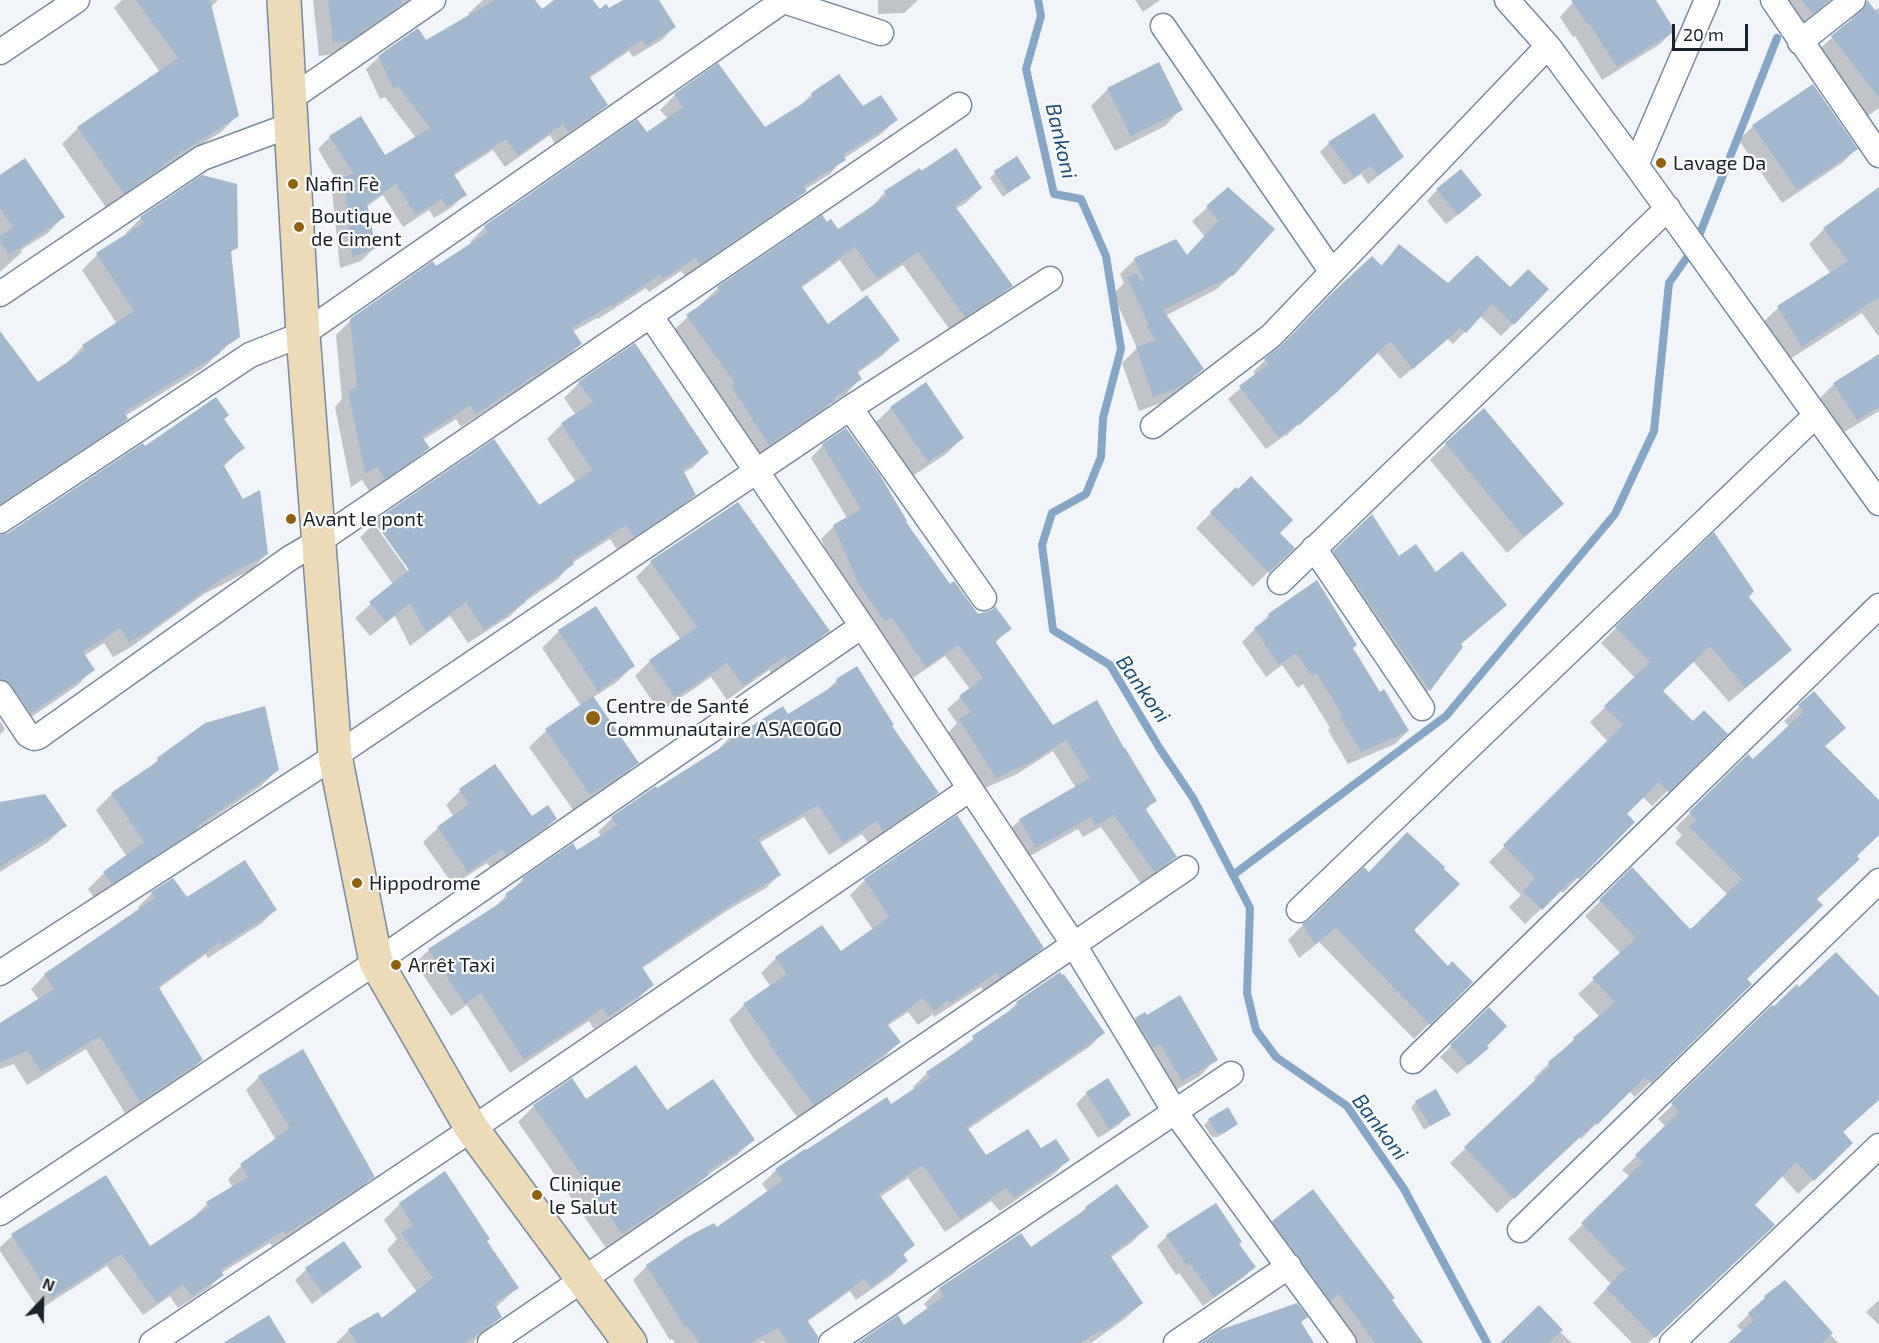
<!DOCTYPE html>
<html>
<head>
<meta charset="utf-8">
<style>
	body { margin:0 }
	#map { position:relative; width:1879px; height:1343px; overflow:hidden; background:#f1f5fa; font-family:"Exo 2",sans-serif }
	canvas { display:block }
	.north { position:absolute; left:12px; top:1271px; width:60px; height:60px; -webkit-text-stroke:4px #fff; paint-order:stroke; rotate:22deg; font-size:16px; font-weight:700; line-height:24px; text-align:center; color:#1a232b }
	.north::after { content:''; display:block; margin:auto; width:21px; height:27px; background:#1a232b; clip-path:polygon(50% 0,100% 100%,50% 72%,0 100%) }
	.scale { position:absolute; left:1672px; top:24px; width:76px; height:27px; box-sizing:border-box; border:3px solid #1a232b; border-top:0; padding-left:8px; font-size:18px; line-height:21px; white-space:nowrap; color:#1a232b; -webkit-text-stroke:4px #fff; paint-order:stroke }
</style>
</head>
<body>
<div id="map">
<canvas width="1879" height="1343"></canvas>
<div class="north">N</div>
<div class="scale">20 m</div>
</div>
<script>
const context = document.querySelector('canvas').getContext('2d');
context.lineJoin = 'round';
function fillPath(path, color) { context.fillStyle = color; context.fill(path, 'evenodd'); }
function trace(path, color, width, dash) { context.strokeStyle = color; context.lineWidth = width; context.lineCap = dash ? 'butt' : 'round'; context.setLineDash(dash || []); context.stroke(path); }
function label(font, color, halo, rows, align = 'center') {
  context.font = font + ' "Exo 2",sans-serif'; context.lineWidth = 4.5; context.setLineDash([]); context.textBaseline = 'middle'; context.strokeStyle = halo; context.fillStyle = color; for (const [text, x, y, turn = 0] of rows) {
    context.save(); context.translate(x, y); context.rotate((+turn || 0) * Math.PI / 180); context.textAlign = isNaN(turn) ? turn : align; if (halo) context.strokeText(text, 0, 0); context.fillText(text, 0, 0); context.restore();
  }
}
fillPath(new Path2D(`
	M122,0H218L210,8L238,115L221,132L155,174L147,181L107,209L62,144L78,128L160,72L114,8Z
	M313,0H417L334,54L319,56Z
	M483,0H533L541,11L557,0H592L600,11L609,10L626,0H658L674,27L662,40L633,57L629,51L588,79L606,105L594,117L555,144L550,135L505,167L493,150L453,176L465,194L452,207L434,218L429,210L403,227L383,195L366,207L374,248L361,261L340,268L332,191L339,184L318,149L330,137L385,157L416,138L385,97L380,99L366,69L379,57L426,42L470,16L468,14Z
	M878,0H918L904,13L878,14Z
	M1135,0H1160L1143,12Z
	M1575,0H1653L1673,31L1660,44L1602,80L1575,36L1573,37L1560,17Z
	M1782,0H1831L1801,24Z
	M1867,2L1874,11L1879,7V108L1868,116L1817,51L1850,22L1853,16Z
	M718,65L765,129L798,108L812,94L839,76L863,108L896,120L881,134L843,159L830,174L804,190L791,205L686,277L681,271L649,292L646,288L598,319L597,318L572,332L580,344L566,358L461,427L456,419L423,440L428,448L414,462L370,492L362,480L351,487L335,407L342,399L336,335L351,320L472,244L470,242L485,227L637,122L646,135L668,119L660,110L675,95Z
	M1108,89L1181,109L1165,126L1115,151L1091,106Z
	M1753,126L1856,149L1842,163L1782,203L1739,140Z
	M1329,143L1402,157L1368,184L1361,174L1344,185L1320,152Z
	M921,173L981,188L966,203L955,209L1011,286L996,300L950,330L903,265L862,292L840,260L801,288L827,326L898,340L883,355L856,374L860,379L846,394L829,405L819,415L754,459L718,401L721,398L673,331L718,288L826,224L838,231L871,208L885,192Z
	M995,173L1029,178L1003,197L990,178Z
	M0,177L63,217L48,233L21,250L22,252L0,272Z
	M1228,189L1233,274L1217,289L1165,316L1202,369L1188,383L1164,402L1139,411L1122,363L1137,348L1113,294L1124,283L1120,274L1135,259L1187,256L1205,237L1192,221Z
	M1879,189V337L1862,313L1787,361L1762,323L1778,308L1831,274L1809,244L1824,229Z
	M1437,190L1469,206L1446,224L1427,201Z
	M141,218L236,247L230,253L238,336L203,368L125,416L126,419L111,434L0,508V334L38,384L68,362L83,346L117,324L82,270L97,255L127,235L126,233Z
	M1399,246L1448,285L1547,289L1501,336L1480,316L1453,344L1448,339L1400,379L1377,352L1286,436L1285,435L1266,449L1228,399L1256,375L1253,372L1265,360L1381,266Z
	M635,345L707,453L692,468L683,473L694,495L679,510L618,551L610,539L572,563L558,579L523,603L510,616L468,643L450,616L410,646L395,616L370,636L355,618L393,584L360,537L374,524L412,577L414,576L377,523H374L494,441L538,507L576,482L547,439L562,424L576,415L564,398L579,383Z
	M1879,356V411L1841,434L1819,399L1834,384Z
	M925,385L962,438L946,454L911,477L874,424L891,408Z
	M222,420L243,448L223,467L267,554L251,570L204,594L131,647L113,657L104,643L84,656L93,669L78,685L15,728L0,699V543L145,449Z
	M1446,444L1562,504L1507,553L1430,460Z
	M823,445L905,521L949,586L977,616L1010,628L995,643L1053,727L1155,800L1145,811L1176,856L1163,869L1141,884L1101,827L1083,837L1078,829L1023,860L1007,832L1020,820L1076,788L1053,751L1017,774L983,789L948,733L957,723L947,709L970,689L945,656L913,678L879,629L872,634L847,598L821,539L834,526L847,518L811,458Z
	M738,504L828,630L814,645L772,674L769,670L727,700L711,677L660,712L635,676L650,661L681,640L636,577L651,562Z
	M1211,513L1278,533L1292,548L1253,587L1196,528Z
	M1371,516L1399,558L1505,605L1460,645L1461,647L1429,690L1413,706L1318,568Z
	M1747,597L1790,649L1774,665L1729,702L1693,661L1662,691L1693,723L1726,734L1652,806L1642,796L1625,814L1633,822L1563,893L1560,891L1525,924L1509,907L1521,895L1489,862L1608,742L1590,722L1635,678L1601,643L1616,628Z
	M595,608L633,666L617,682L592,698L637,763L621,779L573,810L529,747L546,731L581,706L542,648L559,631Z
	M1269,615L1380,694L1408,731L1395,744L1348,764L1328,730L1330,728L1303,684L1298,688L1282,665L1266,677L1242,642Z
	M837,680L891,727L937,793L923,806L869,844L862,834L829,855L804,817L759,843L779,875L766,888L728,910L641,969L652,985L639,998L594,1029L589,1021L510,1073L467,1005L451,1016L415,963L429,950L492,910L523,879L577,852L602,837L598,832L612,818L655,788L656,790L716,752L729,738L788,716L823,694Z
	M1814,693L1824,747L1879,802V833L1855,856L1745,980L1735,1000L1635,1097L1629,1091L1581,1139L1579,1137L1497,1213L1450,1163L1536,1081L1534,1078L1574,1039L1600,1017L1578,994L1621,954L1585,916L1632,870L1690,931L1728,895L1675,843L1682,835L1675,828L1748,756L1753,761L1789,727L1784,721Z
	M0,721L5,729L0,735Z
	M158,760L277,770L261,786L187,836L179,844L95,899L88,889L104,873L127,857L96,810L112,794L147,770Z
	M495,766L532,818L555,819L541,834L491,868L487,863L453,885L423,842L438,828L454,817L446,805L460,791Z
	M0,803L65,826L48,842L0,872Z
	M172,880L186,900L276,909L262,923L208,958L206,954L158,989L201,1060L188,1074L126,1115L86,1049L27,1085L14,1064L0,1069V1024L39,1000L31,989L45,975L140,910L138,907L152,893Z
	M865,880L1042,947L1027,963L984,992L981,987L934,1017L933,1014L918,1025L908,1012L887,1026L899,1042L884,1057L798,1118L754,1059L729,1020L744,1005L771,987L761,973L776,958L840,953L873,930L850,895Z
	M1310,922L1411,930L1448,968L1471,982L1414,1039L1319,942L1299,958L1288,940L1303,925Z
	M1799,989L1879,1000V1099L1842,1133L1837,1157L1798,1194L1781,1175L1753,1205L1759,1239L1648,1343H1632L1593,1303L1611,1284L1568,1239L1630,1177L1622,1170L1666,1127L1658,1119L1772,1007L1774,1008Z
	M1017,1003L1103,1033L1089,1047L967,1130L985,1158L1041,1150L1068,1160L1054,1174L1000,1211L991,1201L945,1232L908,1178L880,1197L913,1245L902,1256L906,1261L892,1275L856,1300L850,1291L807,1322L809,1343H765L763,1341L759,1343H675L672,1339L670,1340L633,1280L647,1266L688,1238L716,1229L768,1192L762,1184L776,1170L891,1106L915,1090L913,1087L927,1073L1003,1017Z
	M1489,1009L1485,1046L1487,1048L1457,1074L1440,1057Z
	M1136,1019L1216,1059L1200,1076L1165,1096L1119,1035Z
	M259,1077L373,1176L360,1190L272,1246L270,1243L221,1273L222,1275L209,1288L178,1308L170,1296L143,1315L107,1266L39,1310L0,1251V1247L12,1236L106,1177L150,1248L195,1218L194,1217L207,1204L233,1188L228,1179L241,1166L276,1140L246,1090Z
	M571,1080L586,1101L666,1112L753,1140L737,1155L705,1177L691,1191L606,1248L518,1122L534,1106Z
	M1087,1093L1129,1114L1119,1125L1098,1138L1076,1104Z
	M1416,1102L1449,1114L1424,1130L1411,1107Z
	M1209,1120L1237,1124L1218,1137H1212L1204,1125Z
	M445,1173L486,1242L517,1288L495,1308L501,1317L474,1341V1343H336L349,1330L377,1314L382,1320L417,1292L387,1250L397,1239L384,1220L400,1204Z
	M1086,1208L1147,1227L1132,1242L1110,1258L1142,1303L1126,1318L1091,1343H859L904,1327L928,1309L924,1304L939,1289L1020,1235L1030,1250L1076,1217Z
	M1273,1222L1390,1300L1422,1343H1350L1258,1236Z
	M1167,1236L1238,1245L1254,1267L1244,1277L1203,1306L1179,1273L1176,1275L1157,1246Z
	M344,1243L360,1267L349,1277L312,1304L295,1280L306,1270Z
	M1765,1298L1830,1334L1838,1343H1730L1743,1332L1737,1326Z
	M1879,1300V1325L1866,1312Z
	M1559,1331L1572,1343H1502Z`), '#0003');
trace(new Path2D(`
	M1038,0L1041,16L1026,69L1054,194L1081,199L1106,256L1121,349L1103,418L1101,457L1086,494L1052,513L1042,545L1053,630L1110,665L1160,749L1193,798L1250,908L1247,993L1256,1030L1276,1057L1347,1106L1404,1189L1487,1343
	M1233,875L1446,716L1615,514L1654,431L1669,283L1695,246L1777,38`), '#85a6c7', 8);
fillPath(new Path2D(`
	M136,0H210L239,116L162,165H165L124,194L77,127L178,58Z
	M328,0H400L402,4L349,41L333,43Z
	M495,0H535L542,9L554,0H593L600,9L606,4L609,8L623,0H659L676,27L646,46L642,40L589,76L608,105L568,132L563,124L518,155L506,139L453,173L467,195L447,207L442,199L416,215L396,184L367,204L376,248L352,257L344,177L353,173L329,136L361,116L385,155L430,128L398,86L393,88L378,56L418,28L426,40Z
	M1571,0H1656L1675,31L1617,67L1589,23L1587,24Z
	M1801,0H1830L1813,14Z
	M1867,0L1879,15V98L1831,36L1862,11L1866,6Z
	M1159,62L1183,110L1131,136L1107,88Z
	M718,63L765,127L813,97L811,93L839,74L863,106L881,95L898,120L843,155L846,160L804,186L807,191L700,264L696,258L663,279L660,275L612,306L611,305L572,328L582,344L476,414L470,405L422,437L430,448L385,479L377,467L365,474L348,391L357,387L350,319L433,261L436,266L488,232L484,226L637,119L647,132L683,107L674,94Z
	M1813,84L1858,149L1797,190L1752,125Z
	M1374,113L1404,157L1378,176L1371,166L1354,177L1328,142Z
	M956,148L982,188L955,206L1013,286L965,317L918,252L877,279L855,247L801,286L828,324L867,295L900,340L857,371L862,379L834,398L836,400L769,445L731,386L735,383L686,315L720,291L717,287L822,215L827,222L831,219L838,229L887,196L884,191L920,168L921,171Z
	M1017,156L1031,178L1008,193L994,171Z
	M25,158L65,217L9,255L0,242V236L13,227L0,208V175Z
	M1461,169L1482,195L1458,215L1436,189Z
	M202,175L237,184L238,248L231,251L240,337L219,351L220,353L124,412L128,419L0,504V331L38,382L85,350L82,345L134,311L96,253L144,223L140,217Z
	M1228,187L1275,229L1234,275L1163,310L1204,369L1180,387L1153,397L1136,347L1156,340L1146,326L1149,325L1127,278L1136,273L1142,281L1144,280L1134,258L1176,239L1187,255L1218,221L1206,206Z
	M1879,187V297L1802,347L1777,306L1848,261L1823,228Z
	M1399,244L1448,283L1477,255L1510,287L1528,269L1549,289L1514,325L1492,304L1466,333L1460,328L1413,369L1390,341L1336,393L1298,426L1297,424L1279,438L1239,386L1269,364L1264,359L1281,346L1331,294L1372,256L1382,266Z
	M635,343L709,453L683,470L696,495L634,537L626,525L572,560L574,564L525,599L526,602L484,630L466,602L426,632L410,603L386,622L369,602L409,570L374,521L494,439L539,505L592,470L561,423L593,402L578,382Z
	M1879,354V407L1857,420L1833,383Z
	M926,382L964,438L928,462L890,407Z
	M216,397L229,415L224,419L245,448L223,464L243,499L260,490L268,554L221,579L148,632L129,642L120,628L83,652L95,670L31,713L11,685L7,681L0,679V535L8,533L143,443L145,446Z
	M1484,408L1564,504L1524,537L1445,443Z
	M846,428L880,475L907,521L906,522L950,584L954,581L978,614L992,610L995,606L1012,629L995,641L1053,725L1097,700L1124,748H1125L1157,801L1145,808L1177,857L1154,872L1114,815L1095,826L1091,817L1036,848L1019,819L1090,778L1066,740L1031,762L996,778L959,719L971,712L959,696L983,678L958,645L926,667L892,618L885,622L859,585L833,525L861,509L822,444Z
	M1251,476L1293,520L1280,533L1295,548L1269,573L1210,512L1236,487L1238,489Z
	M738,502L830,631L787,660L785,656L743,686L727,663L675,698L649,660L697,627L650,561Z
	M1372,514L1399,556L1416,544L1436,572L1462,551L1507,605L1461,644L1463,647L1430,691L1333,551Z
	M1714,532L1754,591L1749,597L1792,650L1745,688L1710,646L1663,691L1693,721L1704,710L1728,734L1669,792L1659,782L1627,814L1635,822L1579,879L1575,877L1542,910L1523,891L1535,878L1503,845L1623,725L1604,706L1650,662L1615,627Z
	M1317,580L1357,645L1353,648L1380,692L1384,689L1409,731L1361,752L1339,716L1342,714L1316,673L1312,676L1296,653L1279,665L1254,628L1270,617L1268,614Z
	M596,606L635,666L598,691L558,630Z
	M857,666L894,725L892,726L939,793L883,831L876,821L843,843L818,805L758,839L781,875L743,897L690,932L642,967L654,985L608,1017L603,1008L524,1060L481,993L465,1004L428,949L508,898L505,894L524,881L522,878L573,843L577,850L617,825L611,817L656,786L657,788L731,741L728,737L746,725L748,728L783,706L788,714L838,683L836,679Z
	M1814,691L1846,728L1825,746L1879,800V835L1857,856L1860,859L1817,899L1823,905L1747,979L1752,984L1651,1083L1645,1077L1597,1125L1595,1123L1514,1199L1464,1147L1550,1066L1548,1062L1575,1040L1573,1038L1615,1002L1592,978L1636,938L1599,900L1632,867L1690,929L1693,927L1742,879L1689,827L1696,819L1689,812L1748,754L1753,759L1804,711L1798,705Z
	M593,696L639,763L590,795L545,729Z
	M265,706L279,770L196,827L197,829L112,884L103,872L144,842L111,793L158,761L157,758L205,723Z
	M495,764L532,816L548,805L557,819L506,855L502,849L468,872L437,827L469,804L459,789Z
	M45,794L67,826L0,867V802Z
	M957,815L1044,948L1000,978L997,973L950,1003L948,1000L934,1011L923,998L887,1024L901,1042L814,1105L768,1043L770,1042L743,1004L787,974L775,957L822,925L841,951L889,917L864,879Z
	M1407,832L1445,867L1444,869L1460,884L1414,930L1448,966L1452,961L1473,982L1430,1025L1336,928L1315,944L1302,924L1309,920L1364,867L1369,872Z
	M245,860L277,910L222,945L220,942L158,986L203,1060L140,1102L100,1036L41,1072L28,1051L0,1062V1023L54,989L44,974L155,898L151,892L173,878L187,897Z
	M1836,952L1879,997V1100L1843,1132L1853,1143L1814,1181L1796,1162L1755,1205L1775,1225L1655,1338L1606,1288L1625,1269L1581,1223L1643,1162L1635,1155L1679,1112L1671,1103L1772,1005L1774,1006L1797,984L1799,987Z
	M1060,972L1062,975L1064,974L1105,1033L967,1127L986,1155L1028,1129L1041,1148L1056,1139L1070,1160L1014,1198L1006,1188L960,1219L923,1165L879,1194L915,1245L903,1254L908,1261L871,1287L864,1279L807,1320L818,1336L817,1343H788L778,1328L750,1343H700L687,1326L685,1327L646,1265L687,1237L714,1223L717,1227L783,1180L775,1169L805,1149L806,1150L887,1097L891,1104L930,1078L926,1072L974,1040L972,1036L1018,1005L1016,1002Z
	M1180,995L1218,1060L1182,1081L1160,1044L1153,1048L1135,1018L1145,1012L1147,1015Z
	M1489,1007L1507,1026L1487,1046L1489,1048L1469,1065L1450,1045Z
	M303,1049L375,1177L286,1234L283,1231L220,1270L224,1275L192,1296L183,1284L157,1303L121,1254L52,1298L11,1234L106,1175L150,1246L209,1207L206,1202L248,1177L240,1164L290,1128L258,1076Z
	M636,1065L667,1110L713,1079L755,1140L707,1172L709,1175L622,1234L533,1105L572,1078L586,1099Z
	M1108,1078L1131,1115L1109,1129L1086,1092Z
	M1436,1089L1451,1115L1430,1126L1415,1101Z
	M1228,1107L1238,1124L1224,1133H1217L1208,1119Z
	M445,1171L490,1239L487,1241L519,1288L494,1303L502,1317L465,1343H357L348,1329L378,1312L382,1318L433,1278L401,1233L413,1225L399,1203Z
	M1117,1184L1149,1227L1110,1255L1143,1303L1102,1332L1101,1330L1080,1343H857L898,1315L904,1325L944,1296L939,1288L1021,1233L1031,1247L1086,1209L1085,1207Z
	M1313,1189L1395,1298L1392,1300L1423,1343H1375L1339,1294L1331,1301L1272,1221Z
	M1216,1203L1242,1242L1239,1244L1256,1267L1214,1297L1190,1264L1187,1266L1166,1235Z
	M344,1241L362,1267L323,1294L305,1268Z
	M1785,1280L1833,1333L1822,1343H1728L1754,1320L1748,1313L1765,1298L1764,1296Z
	M1297,1303L1308,1317L1301,1322L1314,1343H1201L1220,1330Z
	M1539,1305L1563,1330L1549,1343H1500Z
	M269,1315L286,1343H223Z`), '#a2b8ce');
const street = new Path2D(`
	M781,0L881,33
	M1507,0L1548,46L1636,165L1879,503
	M1773,0L1879,155
	M1163,26L1332,272
	M1800,42L1853,0
	M0,52L77,0
	M290,99L433,0
	M1636,165L1707,0
	M0,294L202,158L291,125
	M650,315L862,626L1074,945L1175,1112L1344,1343
	M850,408L984,598
	M1153,426L1271,336L1548,46
	M0,521L250,355L303,334L783,1
	M1314,548L1422,708
	M1280,582L1668,208
	M0,693L28,735L34,738L38,737L290,558L319,541L959,105
	M1299,910L1816,415
	M0,973L335,756L850,408L1050,279
	M1413,1061L1879,606
	M0,1213L376,962L862,626
	M1520,1230L1879,881
	M152,1343L472,1129L970,789
	M490,1343L1186,868
	M831,1343L1231,1074
	M1176,1343L1289,1266
	M1672,1343L1879,1146`);
const secondary = new Path2D(`
	M284,0L303,334L335,756L376,962L472,1129L630,1343`);
trace(street, '#768ba0', 27);
trace(secondary, '#768ba0', 36);
trace(street, '#fff', 24);
trace(secondary, '#eddab7', 33);
for (const [x, y, r, color] of [
	[1661,163,6,"#90620d"],
	[293,184,6,"#90620d"],
	[299,227,6,"#90620d"],
	[291,519,6,"#90620d"],
	[593,718,8,"#90620d"],
	[357,883,6,"#90620d"],
	[396,965,6,"#90620d"],
	[537,1195,6,"#90620d"]
]) { const dot = new Path2D(); dot.arc(x, y, r, 0, 2 * Math.PI); context.fillStyle = color; context.fill(dot); trace(dot, '#fff', 2); }
label('20px', '#1a232b', '#fff', [
	["Lavage Da",1673,163],
	["Nafin Fè",305,184],
	["Boutique",311,216],
	["de Ciment",311,239],
	["Avant le pont",303,519],
	["Centre de Santé",606,706],
	["Communautaire ASACOGO",606,729],
	["Hippodrome",369,883],
	["Arrêt Taxi",408,965],
	["Clinique",549,1184],
	["le Salut",549,1207]
], 'left');
label('italic 21px', '#1b4e79', '#fff', [
	["Bankoni",1061,141,77],
	["Bankoni",1143,689,55],
	["Bankoni",1380,1127,53]
]);
</script>
</body>
</html>
